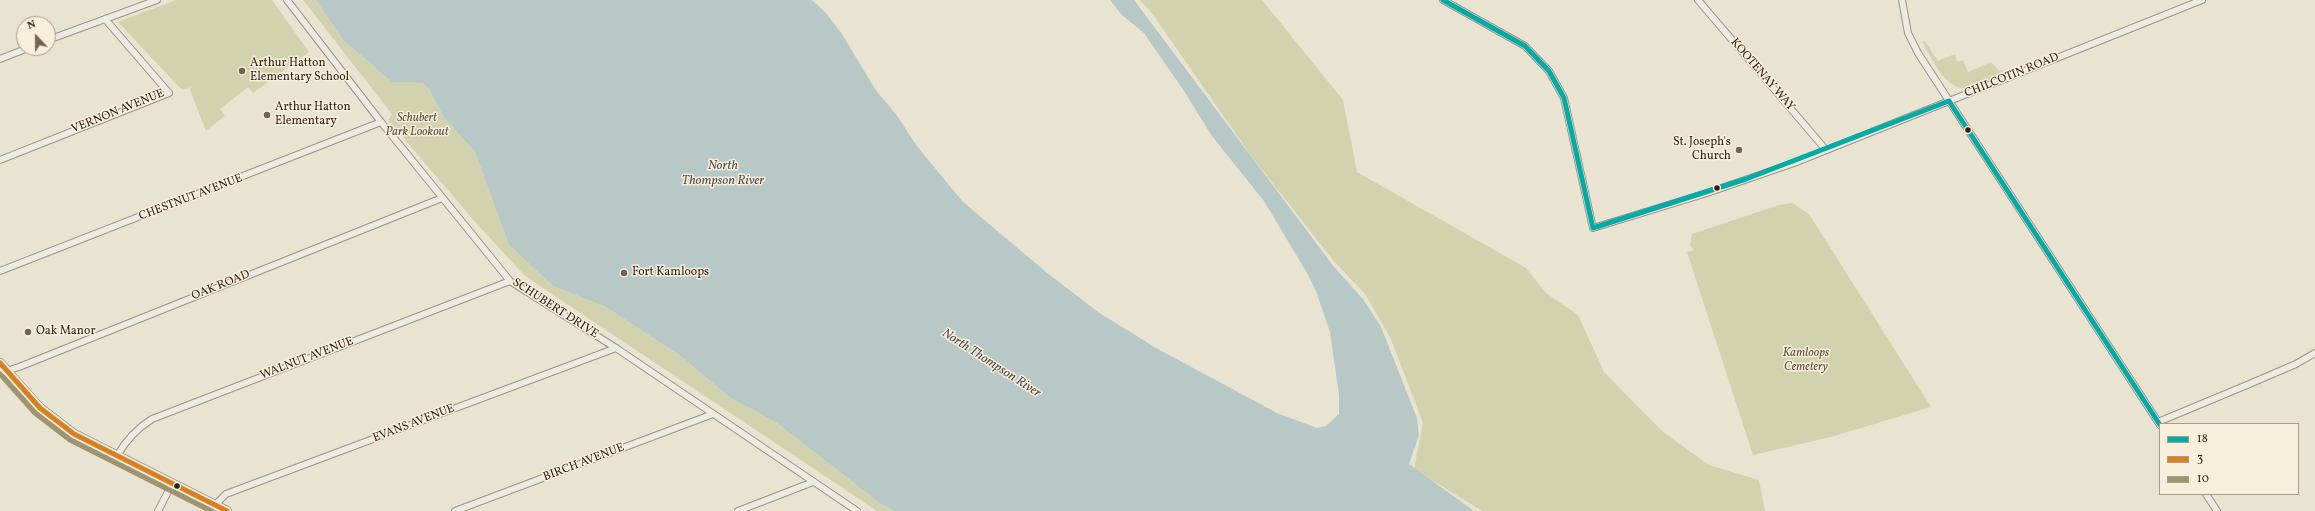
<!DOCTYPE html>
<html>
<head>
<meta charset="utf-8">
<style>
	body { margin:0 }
	#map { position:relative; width:2315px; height:511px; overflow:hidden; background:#e9e3d2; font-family:Vollkorn,serif }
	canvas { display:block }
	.legend { position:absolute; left:2159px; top:423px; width:140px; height:72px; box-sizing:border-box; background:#f7efdc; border:1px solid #a79b8d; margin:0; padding:5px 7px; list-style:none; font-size:12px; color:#301e16 }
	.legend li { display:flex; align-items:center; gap:8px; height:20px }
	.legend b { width:20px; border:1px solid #a79b8d }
	.north { position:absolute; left:16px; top:16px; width:40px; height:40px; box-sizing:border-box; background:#f7efdc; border:1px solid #a79b8d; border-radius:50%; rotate:338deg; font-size:11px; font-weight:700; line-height:16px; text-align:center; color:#301e16 }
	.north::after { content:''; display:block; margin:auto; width:14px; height:18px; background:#716358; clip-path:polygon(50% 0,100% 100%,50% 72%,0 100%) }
</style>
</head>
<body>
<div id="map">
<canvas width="2315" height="511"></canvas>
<ul class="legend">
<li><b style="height:5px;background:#02aca4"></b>18</li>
<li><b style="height:5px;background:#d9811c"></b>3</li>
<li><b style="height:5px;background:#9e946e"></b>10</li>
</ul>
<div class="north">N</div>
</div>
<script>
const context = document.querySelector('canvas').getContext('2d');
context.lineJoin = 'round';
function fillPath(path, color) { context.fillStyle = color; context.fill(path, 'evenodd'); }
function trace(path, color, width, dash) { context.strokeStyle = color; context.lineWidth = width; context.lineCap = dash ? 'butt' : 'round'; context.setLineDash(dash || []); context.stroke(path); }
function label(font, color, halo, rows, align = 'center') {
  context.font = font + ' Vollkorn,serif'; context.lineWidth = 3; context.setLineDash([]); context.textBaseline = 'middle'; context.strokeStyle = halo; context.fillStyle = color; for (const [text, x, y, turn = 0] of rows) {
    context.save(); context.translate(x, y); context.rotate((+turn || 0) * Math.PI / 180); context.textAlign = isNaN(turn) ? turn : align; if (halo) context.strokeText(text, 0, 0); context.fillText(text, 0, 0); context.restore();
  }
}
fillPath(new Path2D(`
	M176,0H272L309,52L253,93L248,87L220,109L225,116L206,131L190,90L191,87L182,90L118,22Z
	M303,0H316L343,40L392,82L423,83L429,89L443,116L475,152L509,245L553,286L606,307L682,357L729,397L777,423L881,504L895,511H877L525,276L477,224L388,120L392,114Z
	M1140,0H1262L1343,100L1357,172L1526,268L1546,293L1578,315L1604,372L1663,432L1709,465L1759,480L1765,511H1482L1414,469L1423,423L1390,337L1365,294L1333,260L1252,157L1151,12Z
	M1925,41L1938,61L1955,54L1957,62L1963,60L1968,72L1991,62L1999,71L2003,70L2004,76C1993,80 1982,85 1971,88C1946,93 1933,60 1922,42Z
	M1792,203L1809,214L1931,407L1831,437L1753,455L1687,252L1694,250L1690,246L1692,234L1779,205Z`), '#d2d2af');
fillPath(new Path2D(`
	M316,0H812L826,13L842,34L875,89L898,117L916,145L963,202L1046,272L1098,312L1156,348L1277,413L1317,428L1326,426L1339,414V395L1330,332L1316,291L1307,273L1264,201L1212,136L1184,91L1144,33L1122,15L1110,0H1134L1334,267L1363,299L1381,327L1417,418L1419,435L1409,464L1474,511H895L881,504L777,423L729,397L682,357L606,307L553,286L509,245L475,152L443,116L429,89L423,83L392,82L343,40Z`), '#b7c8c7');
const street = new Path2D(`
	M287,0L381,122L510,281L616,348L857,511
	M1443,0L1525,46L1549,71L1564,98L1593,228L1707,193L1794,163L2202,0
	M1698,0L1826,150
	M1902,0L1908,33L1918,53L2160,425
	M48,40L157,0
	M0,59L28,48
	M0,160L169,93L105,19
	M0,271L381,122
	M0,373L19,367L442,198
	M2158,422L2247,385L2296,364L2315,353
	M117,456C126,440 136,429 152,419L510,281
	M2206,494L2217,511
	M215,505L226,494L616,348
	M158,511L172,484
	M455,511L713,414
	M738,511L813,482`);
const secondary = new Path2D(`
	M0,363L40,408L74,434L227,511`);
trace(street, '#999388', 8);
trace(secondary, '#7f786f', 10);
trace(street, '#edeae2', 6);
trace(secondary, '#edeae2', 9);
trace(new Path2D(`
	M1443,0L1525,46L1549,71L1564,98L1593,228L1746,179L1949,101L2160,425`), '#02aca4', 5);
trace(new Path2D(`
	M0,363L40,408L74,434L227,511`), '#d9811c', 5);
trace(new Path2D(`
	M0,374L35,413L70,440L211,511`), '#9e946e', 5);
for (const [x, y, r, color] of [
	[242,71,4,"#716358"],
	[267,115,4,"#716358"],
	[1968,130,3.5,"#301e16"],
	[1739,150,4,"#716358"],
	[1717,188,3.5,"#301e16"],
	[624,273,4,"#716358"],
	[28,332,4,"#716358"],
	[177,486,3.5,"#301e16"]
]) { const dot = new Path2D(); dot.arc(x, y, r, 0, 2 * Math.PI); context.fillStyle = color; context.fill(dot); trace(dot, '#f7efdc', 1.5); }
label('12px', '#301e16', '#f7efdc', [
	["Arthur Hatton",250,64],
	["Elementary School",250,78],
	["Arthur Hatton",275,108],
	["Elementary",275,122],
	["St. Joseph's",1731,143,"right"],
	["Church",1731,157,"right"],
	["Fort Kamloops",632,273],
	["Oak Manor",36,332]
], 'left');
label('12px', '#301e16', '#f7efdc', [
	["KOOTENAY WAY",1762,75,49],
	["CHILCOTIN ROAD",2012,76,-22],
	["VERNON AVENUE",118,112,-22],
	["CHESTNUT AVENUE",191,198,-21],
	["OAK ROAD",221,286,-22],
	["SCHUBERT DRIVE",555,309,33],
	["WALNUT AVENUE",307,359,-21],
	["EVANS AVENUE",414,424,-21],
	["BIRCH AVENUE",584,463,-21]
]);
label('italic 12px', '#5b503c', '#f7efdc', [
	["Schubert",417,119],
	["Park Lookout",417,133],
	["Kamloops",1806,354],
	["Cemetery",1806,368]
]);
label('italic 13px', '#524d4a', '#f7efdc', [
	["North",723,167],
	["Thompson River",723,182],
	["North Thompson River",991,364,33]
]);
</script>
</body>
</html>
